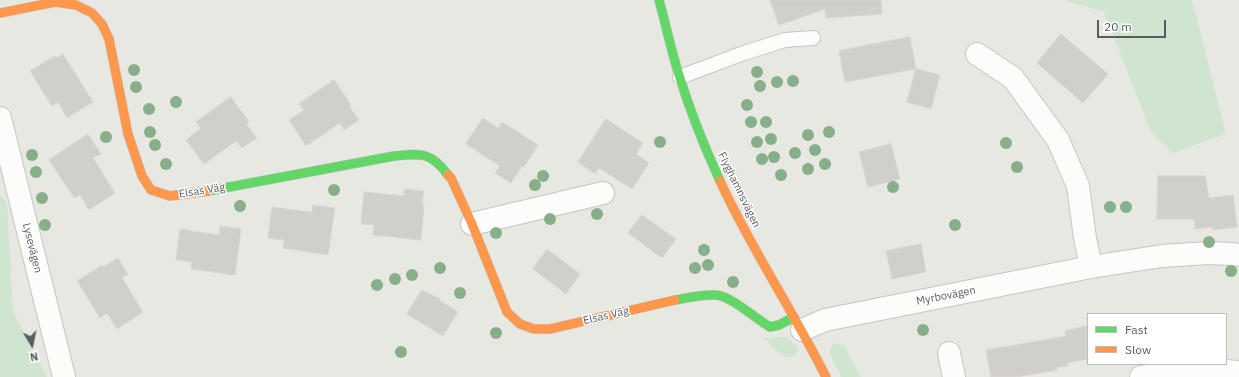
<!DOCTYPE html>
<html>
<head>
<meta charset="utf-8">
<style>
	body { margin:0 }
	#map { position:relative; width:1239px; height:377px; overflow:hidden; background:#e8e8e3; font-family:"IBM Plex Sans",sans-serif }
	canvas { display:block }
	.legend { position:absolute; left:1087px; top:313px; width:140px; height:52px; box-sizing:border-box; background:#fff; border:1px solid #bdbdbf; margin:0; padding:5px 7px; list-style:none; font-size:12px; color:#595b60 }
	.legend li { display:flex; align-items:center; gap:8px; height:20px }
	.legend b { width:20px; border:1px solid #bdbdbf }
	.north { position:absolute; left:12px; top:325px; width:40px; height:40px; -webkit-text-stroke:3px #fff; paint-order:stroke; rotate:170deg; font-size:11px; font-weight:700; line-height:16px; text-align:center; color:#595b60 }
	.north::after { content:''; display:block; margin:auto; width:14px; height:18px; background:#595b60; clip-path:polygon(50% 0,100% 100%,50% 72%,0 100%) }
	.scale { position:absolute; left:1097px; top:20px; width:69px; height:18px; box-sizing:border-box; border:2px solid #595b60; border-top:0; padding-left:5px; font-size:12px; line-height:14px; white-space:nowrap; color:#595b60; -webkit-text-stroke:3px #fff; paint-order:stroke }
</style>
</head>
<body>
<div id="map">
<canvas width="1239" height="377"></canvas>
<ul class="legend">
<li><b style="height:5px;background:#63d668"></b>Fast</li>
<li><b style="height:5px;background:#ff974d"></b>Slow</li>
</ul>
<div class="north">N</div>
<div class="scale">20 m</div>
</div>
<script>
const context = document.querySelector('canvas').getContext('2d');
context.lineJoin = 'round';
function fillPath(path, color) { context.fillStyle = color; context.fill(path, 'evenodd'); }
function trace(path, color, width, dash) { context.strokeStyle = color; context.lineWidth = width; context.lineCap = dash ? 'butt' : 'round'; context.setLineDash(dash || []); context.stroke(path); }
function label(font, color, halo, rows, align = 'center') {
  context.font = font + ' "IBM Plex Sans",sans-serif'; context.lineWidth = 3; context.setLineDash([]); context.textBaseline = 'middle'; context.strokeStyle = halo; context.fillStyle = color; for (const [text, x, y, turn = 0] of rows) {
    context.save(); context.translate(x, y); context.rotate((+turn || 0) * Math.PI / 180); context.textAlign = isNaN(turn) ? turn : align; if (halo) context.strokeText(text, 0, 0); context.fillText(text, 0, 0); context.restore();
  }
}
fillPath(new Path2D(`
	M1063,0H1192L1226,134L1173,153L1151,132L1104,12Z
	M0,195L7,202L13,312L47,377H0Z
	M785,337L798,347V351C788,367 772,346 764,338Z
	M836,343L844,346L861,377H841L829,352L832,344Z`), '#d0e5d0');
const building = new Path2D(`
	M770,0H881L882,14L826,18L825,9L779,25Z
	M1061,34L1108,74L1083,103L1037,63Z
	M910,37L916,69L845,82L839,51Z
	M63,54L93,102L67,118L58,102L52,106L30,71L55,56L56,58Z
	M916,69L940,75L931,109L907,102Z
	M334,80L351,105L349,106L359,120L344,130L340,123L306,146L289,120L304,110L299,104Z
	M231,97L249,122L246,124L257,138L242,148L236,141L204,164L186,140L201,128L196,122Z
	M483,118L498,128L502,122L538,145L524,167L522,166L511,183L495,173L500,166L466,144Z
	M606,119L643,143L636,154L649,163L632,189L599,168L595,174L578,162Z
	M88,134L101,154L93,158L115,193L89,210L80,195L74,198L49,160Z
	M891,144L900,179L868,187L859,152Z
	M1158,176H1205L1209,198L1233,195L1237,227L1213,230L1212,227L1195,229L1194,219H1157Z
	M405,189L424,191L422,206H424L421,240L373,235L374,225L361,224L364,192L404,196Z
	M313,205L335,208L328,255L283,248L284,240L268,238L272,207L312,212Z
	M642,215L676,239L662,258L628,233Z
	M220,226L241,229L235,275L191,269L192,262L176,260L180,229L219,235Z
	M921,244L926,272L892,279L886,251Z
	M547,249L580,274L566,294L533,269Z
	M118,258L128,274L122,278L143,312L117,329L107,313L100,318L77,281L102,265L103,267Z
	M422,290L440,299L439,300L458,312L443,336L407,314Z
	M1088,326V359L1067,363L1068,366L1057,367V370L1016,377H991L986,350L1066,336L1065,331Z`);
fillPath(building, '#d0cfcc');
trace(building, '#d7d6d2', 1);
const lane = new Path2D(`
	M680,77L741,54L785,40L813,38`);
const street = new Path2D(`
	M977,54L1013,78L1058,140L1078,186L1085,238L1091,267
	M0,118L64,377
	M472,224L603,193
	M802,330L825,320L1091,267L1162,256L1208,253L1233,254L1239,255
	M949,353L954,377
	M1141,377C1173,371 1206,368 1239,372`);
const fast = new Path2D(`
	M659,0C666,25 671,50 679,75C690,111 704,146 720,181
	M208,191L394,156C421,153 431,152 448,175
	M675,300C688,298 702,294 716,295C731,296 756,319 770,327L779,325L794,317`);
const slow = new Path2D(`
	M0,13L55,2L76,5L92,13L102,24L109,39L128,134L142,176L151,190L170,196L208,191
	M448,175L451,178L472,224L507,312L520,324L534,329H550L675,300
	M720,181C751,249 793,310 826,377`);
trace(lane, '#c5c5c3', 16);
trace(street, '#c5c5c3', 24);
trace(fast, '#c5c5c4', 10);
trace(slow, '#c5c5c4', 10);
trace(lane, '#fcfcfb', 14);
trace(street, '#fcfcfb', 22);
trace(fast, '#63d668', 9);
trace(slow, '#ff974d', 9);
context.fillStyle = '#87af8a';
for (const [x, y] of [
	[134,70],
	[757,72],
	[793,81],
	[777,82],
	[760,86],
	[136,87],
	[176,102],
	[747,105],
	[149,109],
	[751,122],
	[766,122],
	[150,132],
	[829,132],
	[808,135],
	[106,137],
	[771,139],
	[660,142],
	[757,142],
	[1006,143],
	[155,145],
	[815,150],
	[795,153],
	[32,155],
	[774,157],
	[762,159],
	[166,164],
	[825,164],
	[1017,167],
	[808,169],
	[36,172],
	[781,175],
	[543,176],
	[535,185],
	[893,187],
	[334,190],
	[42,198],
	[240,206],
	[1110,207],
	[1126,207],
	[597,214],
	[550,219],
	[45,225],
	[955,225],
	[496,233],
	[1209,242],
	[704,250],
	[708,265],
	[440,268],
	[695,268],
	[1231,271],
	[412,275],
	[395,279],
	[733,282],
	[377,285],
	[460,293],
	[923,330],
	[496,333],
	[401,352]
]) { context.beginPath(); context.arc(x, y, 6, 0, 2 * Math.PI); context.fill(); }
label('11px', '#595b60', '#fff', [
	["Flyghamnsvägen",739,190,64],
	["Elsas Väg",202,191,-9],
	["Lysevägen",32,248,76],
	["Myrbovägen",946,296,-11],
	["Elsas Väg",606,316,-13]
]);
</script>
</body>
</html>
